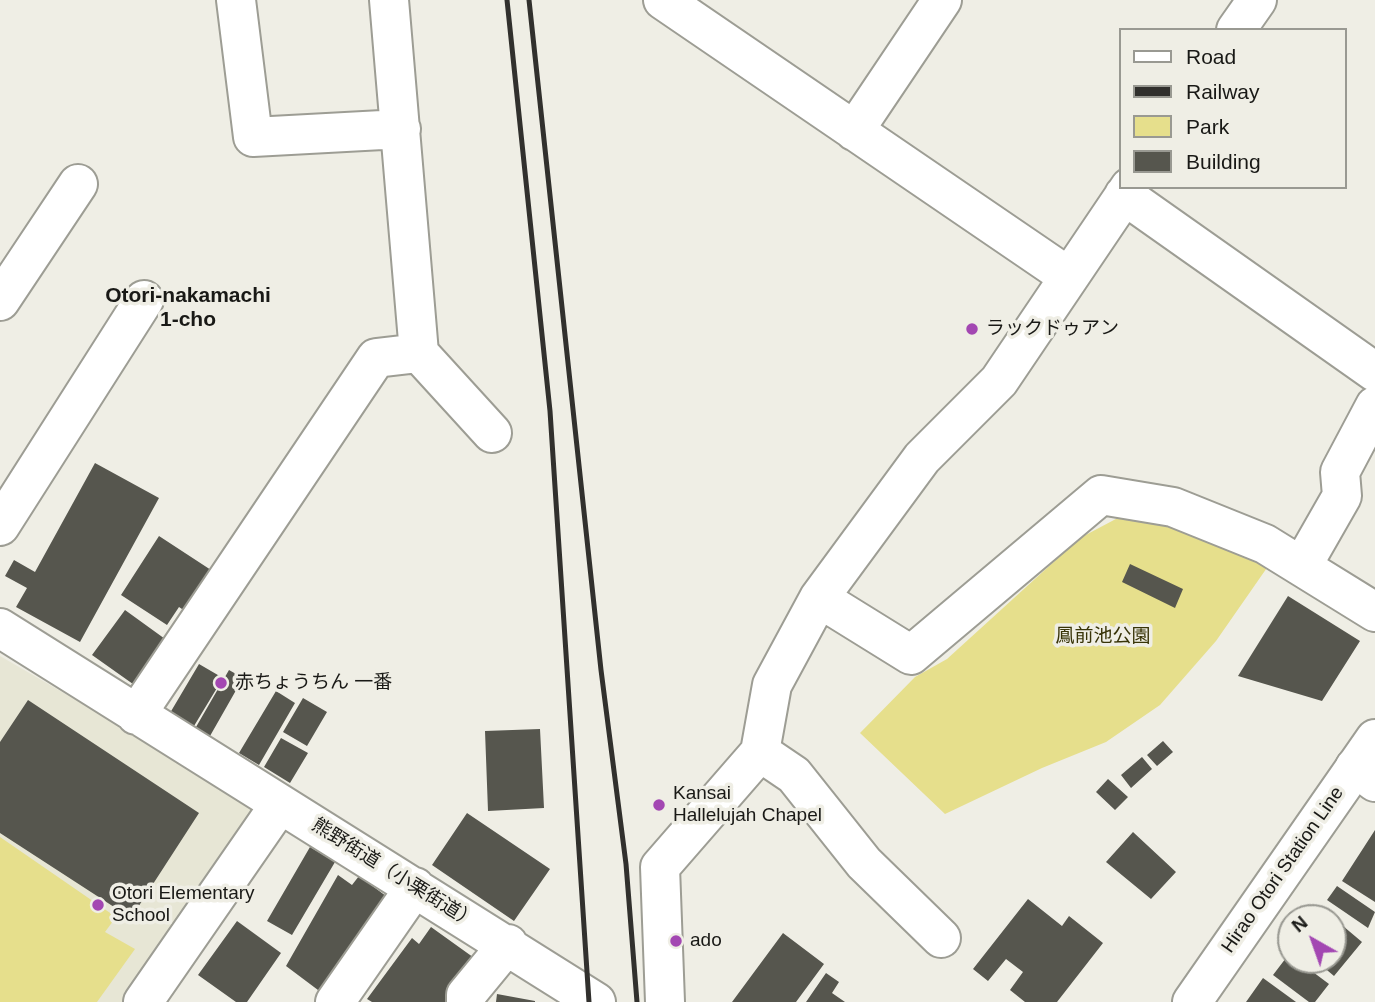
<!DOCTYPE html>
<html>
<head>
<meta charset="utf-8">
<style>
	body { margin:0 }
	#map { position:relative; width:1375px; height:1002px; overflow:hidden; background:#efeee5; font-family:Arial,sans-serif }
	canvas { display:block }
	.legend { position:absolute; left:1119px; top:28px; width:228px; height:161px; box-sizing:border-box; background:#efeee5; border:2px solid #999992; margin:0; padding:9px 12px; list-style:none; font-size:21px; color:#191916 }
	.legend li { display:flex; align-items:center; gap:14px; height:35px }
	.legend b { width:35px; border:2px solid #999992 }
	.north { position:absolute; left:1277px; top:904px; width:70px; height:70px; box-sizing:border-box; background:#efeee5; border:2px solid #999992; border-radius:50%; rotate:320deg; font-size:19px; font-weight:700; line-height:28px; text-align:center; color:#191916 }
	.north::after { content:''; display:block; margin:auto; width:24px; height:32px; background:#a347b2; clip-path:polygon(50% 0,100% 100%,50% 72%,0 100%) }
</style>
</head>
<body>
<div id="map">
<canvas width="1375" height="1002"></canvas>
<ul class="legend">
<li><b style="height:9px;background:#fff"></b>Road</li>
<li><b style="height:9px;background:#31302d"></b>Railway</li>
<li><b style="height:19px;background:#e6df8c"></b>Park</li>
<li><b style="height:19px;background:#56564e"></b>Building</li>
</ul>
<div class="north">N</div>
</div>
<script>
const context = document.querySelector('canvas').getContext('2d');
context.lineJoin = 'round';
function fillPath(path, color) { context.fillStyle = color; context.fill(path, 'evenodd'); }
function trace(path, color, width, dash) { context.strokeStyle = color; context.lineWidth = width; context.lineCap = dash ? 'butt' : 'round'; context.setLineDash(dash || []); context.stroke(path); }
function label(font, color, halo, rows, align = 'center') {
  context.font = font + ' Arial,"Noto Sans JP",sans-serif'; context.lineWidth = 7; context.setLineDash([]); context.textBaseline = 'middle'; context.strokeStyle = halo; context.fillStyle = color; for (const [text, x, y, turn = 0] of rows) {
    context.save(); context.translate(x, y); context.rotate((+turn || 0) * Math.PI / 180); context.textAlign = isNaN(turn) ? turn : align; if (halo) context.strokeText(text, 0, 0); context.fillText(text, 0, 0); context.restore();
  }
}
fillPath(new Path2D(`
	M0,656L264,809L128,1002H0Z`), '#e7e6d5');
fillPath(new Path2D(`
	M1129,512L1176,522L1271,562L1216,641L1160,705L1106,742L1042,768L945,814L860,733L915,677L947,659L1080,538Z
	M0,837L116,917L105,932L135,949L97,1002H0Z`), '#e6df8c');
fillPath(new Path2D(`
	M95,463L159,498L80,642L16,607L27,588L5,576L14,560L35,572Z
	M159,536L211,570L185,611L179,607L167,625L121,595Z
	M1130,564L1183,589L1175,608L1122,582Z
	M1288,596L1360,641L1322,701L1238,676Z
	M125,610L172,644L140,689L92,655Z
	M199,664L223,678L194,726L170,713Z
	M229,670L243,678L210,736L196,727Z
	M276,691L295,703L259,765L239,753Z
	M303,698L327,712L307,746L283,732Z
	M28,700L199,813L131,918L0,833V742Z
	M540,729L544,808L488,811L485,731Z
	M281,738L308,753L290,783L264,767Z
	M1163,741L1173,752L1157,766L1147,755Z
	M1142,757L1152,769L1131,788L1121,775Z
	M1108,779L1128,797L1115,810L1096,792Z
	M467,813L550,869L514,921L432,865Z
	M1375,830V902L1342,881Z
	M1133,832L1176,872L1151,899L1106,862Z
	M310,847L335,862L292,935L267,921Z
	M338,875L352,885L359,876L390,899L322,993L286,966Z
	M1337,886L1375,912L1368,928L1327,900Z
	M1028,899L1062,926L1069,916L1103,943L1057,1002H1025L1010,990L1023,972L1006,959L988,981L973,969Z
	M1324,910L1362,942L1334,976L1315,960H1333V918H1317Z
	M237,921L281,953L247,1002H236L198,975Z
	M431,927L477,960L447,1002H372L367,999L412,938L419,944Z
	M783,933L824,964L796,1002H732Z
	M1289,954L1291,960H1297L1329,984L1315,1002H1309L1273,975Z
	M826,973L839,982L832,993L845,1002H806Z
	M1263,978L1296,1002H1246Z
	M497,994L535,1001V1002H496Z`), '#56564e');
const minor = new Path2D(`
	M236,0L253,137L401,129
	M663,0L1069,277
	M1236,30L1257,0
	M854,131L942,0
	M1124,195L1375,372
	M0,301L78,184
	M419,353L492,433
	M0,526L144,300
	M1302,566L1342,496L1340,472L1375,406
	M819,598L911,655L1101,495L1173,507L1265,544L1375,612
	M0,628L596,1002
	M136,715L376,358L419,353L389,0
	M760,752L794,775L864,863L941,938
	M1355,767L1375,782
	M143,1002L280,804
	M335,1002L415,887
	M466,1002V995L508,944
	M665,1002L660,867L760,752L772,685L819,598L922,458L999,381L1130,187`);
const major = new Path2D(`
	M1192,1002L1375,739`);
trace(minor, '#9d9d94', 42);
trace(major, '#9d9d94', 42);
trace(minor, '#fff', 38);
trace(major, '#fff', 38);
trace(new Path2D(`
	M507,0L550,411L589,1002
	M529,0L601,670L626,864L637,1002`), '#31302d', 5);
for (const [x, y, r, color] of [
	[972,329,7,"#a347b2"],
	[221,683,7,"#a347b2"],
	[659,805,7,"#a347b2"],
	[98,905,7,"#a347b2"],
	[676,941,7,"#a347b2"]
]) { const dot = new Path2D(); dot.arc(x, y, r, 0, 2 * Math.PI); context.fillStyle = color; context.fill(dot); trace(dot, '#efeee5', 2.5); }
label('19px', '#191916', '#efeee5', [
	["ラックドゥアン",986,329],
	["赤ちょうちん 一番",235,683],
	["Kansai",673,794],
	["Hallelujah Chapel",673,816],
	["Otori Elementary",112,894],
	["School",112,916],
	["ado",690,941]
], 'left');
label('19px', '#383408', '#efeee5', [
	["鳳前池公園",1103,637]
]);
label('19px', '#191916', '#efeee5', [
	["Hirao Otori Station Line",1283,870,-55],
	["熊野街道（小栗街道）",394,874,32]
]);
label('bold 21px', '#191916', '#efeee5', [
	["Otori-nakamachi",188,296],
	["1-cho",188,320]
]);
</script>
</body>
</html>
